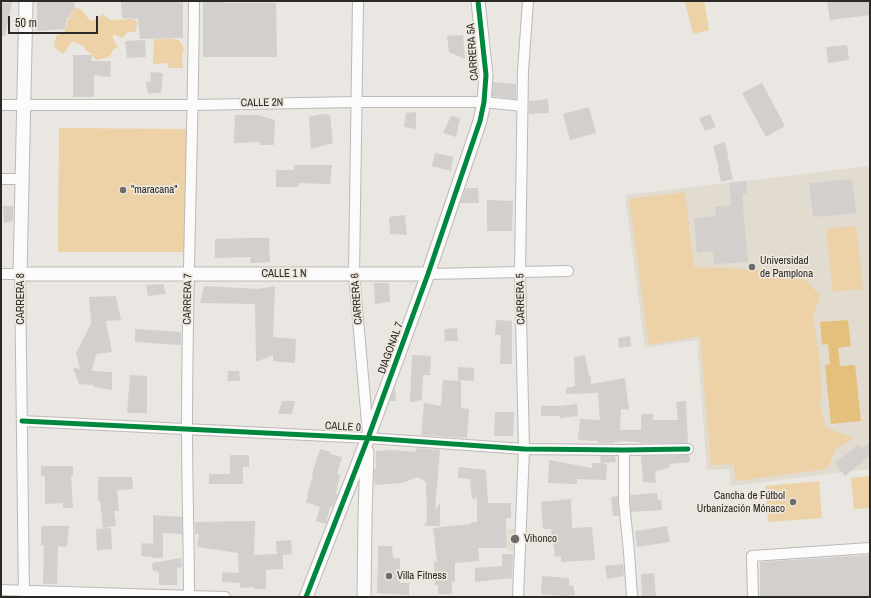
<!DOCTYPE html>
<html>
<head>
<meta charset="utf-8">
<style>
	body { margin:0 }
	#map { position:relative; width:871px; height:598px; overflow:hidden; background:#eae6e2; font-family:"Archivo Narrow",sans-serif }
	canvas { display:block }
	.frame { position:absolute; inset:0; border:2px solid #2b2926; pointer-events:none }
	.scale { position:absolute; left:8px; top:16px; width:90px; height:18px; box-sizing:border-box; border:2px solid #2b2926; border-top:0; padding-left:5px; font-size:12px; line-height:14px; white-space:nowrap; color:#2b2926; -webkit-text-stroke:3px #ede7de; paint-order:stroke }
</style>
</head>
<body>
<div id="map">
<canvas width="871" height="598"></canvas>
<div class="frame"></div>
<div class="scale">50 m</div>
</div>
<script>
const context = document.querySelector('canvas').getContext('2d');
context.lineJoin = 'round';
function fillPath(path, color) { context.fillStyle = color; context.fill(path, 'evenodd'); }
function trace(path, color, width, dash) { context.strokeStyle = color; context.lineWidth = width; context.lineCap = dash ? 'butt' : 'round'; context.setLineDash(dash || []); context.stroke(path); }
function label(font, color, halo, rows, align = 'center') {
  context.font = font + ' "Archivo Narrow",sans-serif'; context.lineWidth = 3.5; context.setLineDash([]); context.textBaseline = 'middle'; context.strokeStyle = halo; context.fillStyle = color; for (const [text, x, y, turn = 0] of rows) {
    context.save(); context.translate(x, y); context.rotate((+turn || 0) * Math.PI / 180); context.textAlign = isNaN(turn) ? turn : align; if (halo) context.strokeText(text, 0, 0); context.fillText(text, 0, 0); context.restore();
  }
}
fillPath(new Path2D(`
	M870,166V469L731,486L729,469L707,470L697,340L645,348L625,195Z
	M519,528L518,551H508V529Z`), '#e1dbd0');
fillPath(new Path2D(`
	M685,1H704L709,30L693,34Z
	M78,8L82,10L90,21L97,19L103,14L110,20L131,19L137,21L136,32H128L122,38L113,34V39L118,47L114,49L109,57L96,60L88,51L85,50V47L75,42H72L63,54L54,47L56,36C67,32 66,29 68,18L71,19V11Z
	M154,39H170L179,40L184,48L182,58L183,68H168L169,63L153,64Z
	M59,128L188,129L187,252H58Z
	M685,192L694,267L767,270L801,275L820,296L813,317L819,354L822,392L820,404L825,427L853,438L836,449L827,469L735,481L734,464L711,465L700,336L649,345L629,199Z
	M856,226L863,289L833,292L826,229Z
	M870,476V508L854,509L851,478Z
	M819,481L822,518L768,522L765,486Z`), '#ecd2a6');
fillPath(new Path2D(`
	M848,320L851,346L838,348L840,366L855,365L861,421L831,424L825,365L830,364L828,344L822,345L820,322Z`), '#e5c07c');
fillPath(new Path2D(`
	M37,1H74L75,9L71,11L70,18L67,17L65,29L37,31Z
	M121,1H183V38L140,39L138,19L122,18Z
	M203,1H225V3H276L277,57H203Z
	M827,1H870V15L830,20Z
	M12,2L5,36L1,35V3Z
	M463,35L465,59L449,52L447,36Z
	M145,40L146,57L127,58L125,41Z
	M847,45L849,60L828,63L826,47Z
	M73,55H92L91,61H111L110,77L94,75V97H73Z
	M151,72L163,73L161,93H153L148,94L146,82H150Z
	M493,82L516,84V99L492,96Z
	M762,83L785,126L766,137L742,93Z
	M548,99L549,113L529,114V101Z
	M589,107L596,133L570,140L563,114Z
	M416,112V129L404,127L406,113Z
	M322,114L330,115L333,143L311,149L309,117Z
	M710,114L716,127L705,131L699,118Z
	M235,115H258L275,120L274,145H259L260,142L234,143Z
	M451,116L460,118L456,137L443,133Z
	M725,142L728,154H727L733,179L721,182L718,168H719L713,146Z
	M435,153L453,157L451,171L432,166Z
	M294,165H332L330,184L298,183L299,187H276V170H294Z
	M852,179L856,213L813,217L809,183Z
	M746,181L747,193L742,194L748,262L714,264L713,251L697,253L694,218L716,216L715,207L731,205L729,183Z
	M466,188H478L479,203H460Z
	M487,200L513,201L512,231H487Z
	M3,206H13V221L4,223Z
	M405,215L407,235L390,234L389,217Z
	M248,238H269L270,262L250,263L251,257L215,258V239Z
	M374,283H389L390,302L375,304Z
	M163,284L166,294L148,296L146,285Z
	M204,286L258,289L275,286L273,337L296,339L295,363L273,361V355L256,362L255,304L200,303Z
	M116,296L121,320L106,321L112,352L96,354L92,371L112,372V390L94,387V385L79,384L73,368L80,369L76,353L91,324L89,297Z
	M496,320L512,321V364H500L501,335H495Z
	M457,328L458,341H445L444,329Z
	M135,329L181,332V345L135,342Z
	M630,336L631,346L619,348L618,338Z
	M412,355L431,356L430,375H423L422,400L410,402Z
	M585,355L589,376H591V384L625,378L629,410L621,409L620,430H641V414H653V420H678L676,402L686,401L688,443H640V442L620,441V442H614V443H598V441L578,440L580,419L600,420L598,393L566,394V388L575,386L574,357Z
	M458,367L474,368V381L458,380Z
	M228,371H239L240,381H227Z
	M130,375L147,376V413H127Z
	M443,380L461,381V408L469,409L467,438L421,435L424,403L441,406Z
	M395,387L396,401H390Z
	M282,401H295L292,414H278Z
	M577,404L578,416L560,418V416H541V406H559Z
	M495,412H514L513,436H494Z
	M870,442V455L845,476L835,463L859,444L862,448Z
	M417,448L440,450L435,510L440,503V526H424L427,521L426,482L418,477L402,483L375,485L374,472V469H376V451L392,450L415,452Z
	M320,449L330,452V454L342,457L337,474L340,475L336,493L338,494L332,507H330L326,524L316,521L320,507L306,502L308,496H307L313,475L312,474Z
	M230,455H249V467H243V484H209V474H230Z
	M689,455L690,462L669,464L670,467L661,470L655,471L656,483L643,482L641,456Z
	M600,456H615L616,462L601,463L607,464L606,480L577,479V484L548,483L549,460L592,468V463H601Z
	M41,466H73V476H71L73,508H63V503L45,504V476H41Z
	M459,467L486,470L488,503H511V518H506L507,548H478L479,561L455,563V582H452V594H438V585H435L434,562H437L433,528L471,524V522H477V498L472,499L470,479L458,478Z
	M98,477H132L133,489L117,490L119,511H114L116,526L103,528L100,501H98Z
	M657,493L658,500H661L662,510L631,512L630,495Z
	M618,496L619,516H613L611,497Z
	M571,499L572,528L592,527L595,560L561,562V556L555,557L553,541H552L551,529H543L541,502Z
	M153,515L182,517V534L163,533V558H153V557L141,556L142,543L153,544Z
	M255,521L254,555L277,554L276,541L291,540L292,554L283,555V569L266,570V589H254V587L240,588V583L222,582V572L239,573L238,553L197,547L199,534H195V522Z
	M41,526H69L67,547L58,546L57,584H43L44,545H41Z
	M667,526L670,542L637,547L635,531Z
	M111,528L112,549L97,550L96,529Z
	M378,546H392L393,558H400V583H409V595L377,593L378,559Z
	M502,554H513L512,578L475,582V568L502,566Z
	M870,555V597H760V562Z
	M181,558L182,567L177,568V585H159V573H157V571H153L152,563Z
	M623,564L624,576L607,579L605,566Z
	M654,573L656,597H642L641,574Z
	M542,576L569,578V586L573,585L575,595L566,596L541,594Z`), '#d2cfcc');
const minor = new Path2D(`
	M358,1L354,274L368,434
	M1,105H193L357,102H484L522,106
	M1,179H22
	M1,274H20L24,597
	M428,274L568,271
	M22,421L368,438L524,449L624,450L688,449
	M624,450V502L629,552L632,597
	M1,590L225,597
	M189,597C189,541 187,484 187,428C187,285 193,143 194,1
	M518,597L524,449L520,272L523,71L528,1
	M753,597L752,556L870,548`);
const tertiary = new Path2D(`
	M26,1L20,274H428
	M306,597L368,438L428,274L480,121L484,102L486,75L478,1
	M364,597L365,517L367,452`);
trace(minor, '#bcb9b6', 12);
trace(tertiary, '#bcb9b6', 15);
trace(minor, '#fcfbfb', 10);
trace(tertiary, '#fcfbfb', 13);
trace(new Path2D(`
	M22,421L368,438L524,449L624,450L688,449
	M306,597L368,438L428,274L480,121L484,102L486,75L478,1`), '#00873e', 5);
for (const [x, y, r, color] of [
	[123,190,4,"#6e6b68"],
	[752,267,4,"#6e6b68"],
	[793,502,4,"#6e6b68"],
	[515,539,5,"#6e6b68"],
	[389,576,4,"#6e6b68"]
]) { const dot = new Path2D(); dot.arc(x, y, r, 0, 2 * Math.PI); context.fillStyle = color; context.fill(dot); trace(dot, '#ede7de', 1.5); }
label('11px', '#2b2926', '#ede7de', [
	["CARRERA 5A",473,52,-94],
	["CALLE 2N",262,103,-1],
	["CALLE 1 N",284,274],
	["CARRERA 8",21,299,-90],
	["CARRERA 7",188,299,-89],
	["CARRERA 6",357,299,-94],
	["CARRERA 5",521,299,-91],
	["DIAGONAL 7",391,348,-70],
	["CALLE 0",343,427,3]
]);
label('11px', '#2b2926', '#ede7de', [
	["\"maracana\"",131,190],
	["Universidad",760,261],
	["de Pamplona",760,274],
	["Cancha de Fútbol",785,496,"right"],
	["Urbanización Mónaco",785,509,"right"],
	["Vihonco",524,539],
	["Villa Fitness",397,576]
], 'left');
</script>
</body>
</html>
